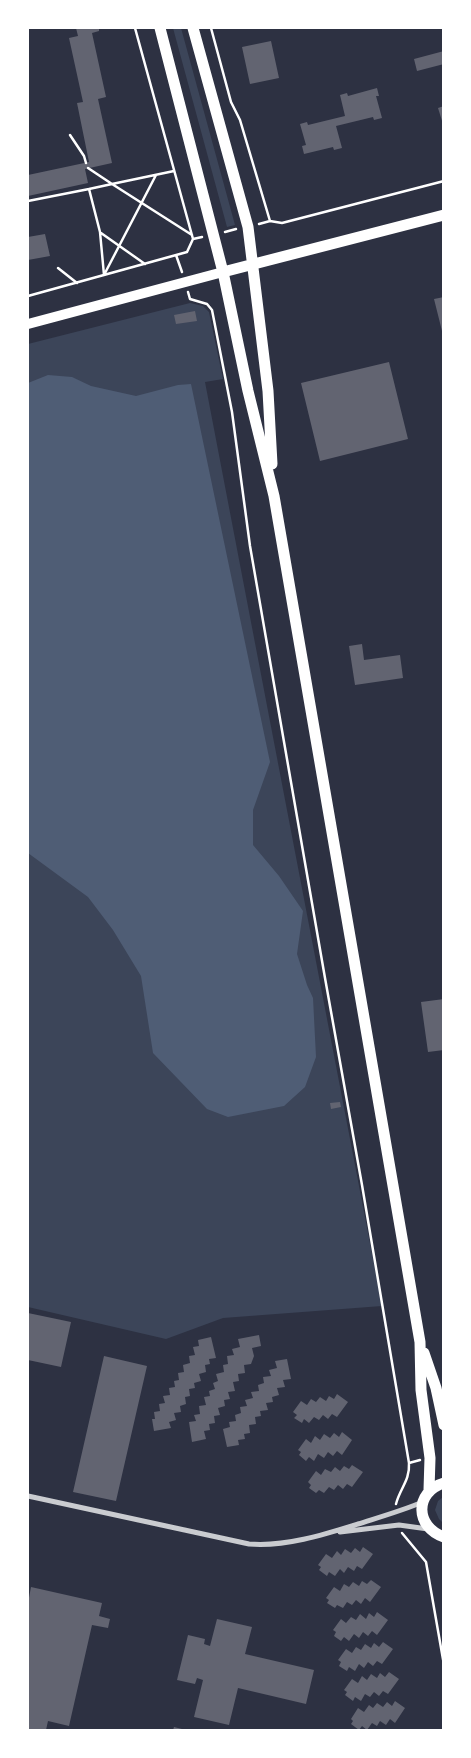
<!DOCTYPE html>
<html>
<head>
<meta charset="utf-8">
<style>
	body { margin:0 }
	#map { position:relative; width:471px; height:1758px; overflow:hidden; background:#2d3142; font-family:Helvetica,sans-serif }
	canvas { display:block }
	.frame { position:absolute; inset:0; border:29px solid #fff; pointer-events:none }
</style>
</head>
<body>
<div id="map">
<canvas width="471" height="1758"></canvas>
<div class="frame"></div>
</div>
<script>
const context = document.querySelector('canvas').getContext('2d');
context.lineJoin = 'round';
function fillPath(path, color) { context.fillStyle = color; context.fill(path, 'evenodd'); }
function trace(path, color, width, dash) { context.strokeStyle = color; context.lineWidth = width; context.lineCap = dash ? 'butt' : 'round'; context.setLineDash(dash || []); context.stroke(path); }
fillPath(new Path2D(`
	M173,28H181L235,225L227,227Z
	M190,303L203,306L209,312L223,379L205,382L382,1306L223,1318L166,1339L28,1307V344Z
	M443,1497V1523L439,1519L435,1510L438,1501Z`), '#3c4559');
fillPath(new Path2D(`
	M48,375L72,377L91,386L136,396L178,385L191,384L270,762L253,810V845L279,876L303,911L297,954L307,985L313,998L316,1057L305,1087L284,1106L228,1117L207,1109L153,1053L141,976L113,930L88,897L28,853V383Z`), '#4f5d75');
fillPath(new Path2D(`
	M76,28H99V31L92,33L106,97L98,99L112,163L85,169L88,183L28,196V175L89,162L77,103L83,102L69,38L78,36Z
	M271,41L279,78L250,84L242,47Z
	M444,51V64L417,71L414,59Z
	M377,88L379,96H376L382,118L374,120L373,117L336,126L342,148L334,150L333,147L304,154L302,146L306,145L300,124L307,122L308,125L345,116L340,95L347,93L348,96Z
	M444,106V124H443L438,108Z
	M45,234L50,256L28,260V237Z
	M444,297V335H443L434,299Z
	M195,311L197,321L176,324L174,315Z
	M389,362L408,439L320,461L301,383Z
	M362,644L364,660L400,655L403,678L355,685L349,646Z
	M444,999V1050L428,1052L421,1002Z
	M340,1102L341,1107L331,1109L330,1103Z
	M28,1313L71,1322L61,1367L28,1360Z
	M259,1335L261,1346L252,1348L254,1356L251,1364L244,1365L245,1373L238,1374L239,1381L233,1382L235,1391L228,1392L230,1399L224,1400L225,1406L218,1408L220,1415L214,1416L215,1423L209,1424L210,1430L204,1431L206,1439L192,1442L189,1422L196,1421L194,1415L200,1414L199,1406L206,1405L204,1397L210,1396L209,1391L215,1389L213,1383L218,1381L216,1374L224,1372L223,1365L228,1364L227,1356L234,1355L232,1349L240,1347L238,1339Z
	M211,1337L216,1358L209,1359L210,1364L205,1365L206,1372L199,1374L201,1381L194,1383L195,1388L189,1389L190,1396L185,1397L186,1404L180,1406L181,1412L174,1413L176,1420L169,1422L171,1428L154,1431L152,1419H155L154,1412L160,1411L159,1404L165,1403L163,1396L170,1395L169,1388L175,1387L174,1381L179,1380L178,1373L184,1372L183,1365L190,1363L189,1356L195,1355L193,1347L199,1346L198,1340Z
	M104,1356L147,1366L116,1501L73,1492Z
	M287,1359L291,1379L283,1380L285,1387L277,1388L279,1395L272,1397L273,1402L266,1403L268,1410L260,1411L261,1416L255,1417L256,1424L249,1425L250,1433L244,1434L245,1439L238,1440L239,1445L227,1447L223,1429L230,1427L229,1422L236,1421L235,1415L241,1413L240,1407L247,1406L245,1400L253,1398L251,1392L259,1391L258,1385L264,1383L263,1377L271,1376L269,1370L277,1368L275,1361Z
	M337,1394L348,1402L337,1417L332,1414L328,1419L323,1415L319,1420L314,1417L309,1423L304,1419L302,1423L294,1418L297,1415L293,1412L301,1401L307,1405L311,1399L316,1402L320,1397L326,1401L329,1396L334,1399Z
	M342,1432L352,1440L342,1455L337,1451L333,1456L328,1452L324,1458L318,1454L314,1461L309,1457L306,1461L299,1455L301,1452L298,1450L306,1439L311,1443L315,1436L320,1440L324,1434L330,1438L334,1433L339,1437Z
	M352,1465L363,1472L352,1487L347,1484L343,1489L338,1485L334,1490L329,1487L324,1493L319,1490L316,1493L309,1488L311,1485L308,1482L316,1471L321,1475L325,1469L331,1472L335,1467L340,1471L344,1466L349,1469Z
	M363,1547L373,1554L362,1569L357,1566L354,1571L348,1567L344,1573L340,1569L335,1576L329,1572L327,1576L319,1570L321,1567L318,1565L326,1554L332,1558L337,1551L341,1555L345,1549L351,1553L355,1548L360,1552Z
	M371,1580L381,1587L370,1602L365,1598L361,1604L356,1600L352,1605L347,1602L343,1608L337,1605L335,1608L327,1603L329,1600L326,1598L334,1587L340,1591L344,1584L349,1587L353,1582L359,1586L362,1581L367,1584Z
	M31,1587L102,1603L99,1616L110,1619L108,1628L92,1625L69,1726L48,1721L46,1730H28V1603Z
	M377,1612L388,1620L377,1635L372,1631L368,1636L363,1632L359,1638L354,1634L349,1641L344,1637L341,1641L334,1636L336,1632L333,1630L341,1619L346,1623L351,1617L356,1620L360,1614L366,1619L369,1613L374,1617Z
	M217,1619L252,1627L245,1654L314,1670L306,1704L238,1688L229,1725L194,1717L203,1680L197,1678L195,1684L177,1680L188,1635L205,1639L204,1644L210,1646Z
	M383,1642L393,1649L382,1664L377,1661L373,1666L368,1662L364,1668L359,1664L355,1671L349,1667L347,1671L339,1666L341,1662L338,1660L346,1649L352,1653L356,1647L361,1650L365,1644L371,1648L374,1643L379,1647Z
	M389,1672L399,1679L388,1694L383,1691L379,1696L374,1692L370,1697L365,1694L361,1701L355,1697L353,1701L345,1695L347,1692L344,1690L352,1679L358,1683L362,1676L367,1680L371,1674L377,1678L380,1673L385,1677Z
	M395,1701L405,1708L395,1723L390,1719L386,1725L380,1721L377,1726L372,1723L367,1730L362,1726L359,1730L351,1724L353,1721L351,1719L358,1708L364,1712L369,1705L373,1708L377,1703L383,1707L387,1702L392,1706Z
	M174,1727L186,1730H173Z`), '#626471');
trace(new Path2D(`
	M135,28L193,239
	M211,28L231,102L240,120L270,221
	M70,135L84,156L86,163
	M88,168L112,184L174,171
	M156,175L104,275L100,232L89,189L112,184L192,235
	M28,201L89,189
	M259,224L270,221L282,223L444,181
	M225,232L236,229
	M101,233L145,264
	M176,255L182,272
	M58,268L77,283
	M188,292L190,299L207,304L212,310L232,412L250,546L325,978L362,1185L409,1463C410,1481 400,1488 396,1504
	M28,296L187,252L193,239L202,237
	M409,1463L420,1460
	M402,1533L426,1562L444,1665`), '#fff', 2.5);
trace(new Path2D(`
	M28,1496L249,1544C285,1547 323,1535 358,1524C380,1517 401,1511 423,1502
	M340,1532L399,1525L428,1529`), '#caccd0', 5);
trace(new Path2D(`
	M28,324L223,272`), '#fff', 10);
trace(new Path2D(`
	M160,28L223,272L248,391L274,496L420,1342L421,1390L430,1458L429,1490
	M193,28L248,227L268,391L272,464
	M223,272L444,215
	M424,1353L436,1388L444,1425
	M444,1483C414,1492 415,1527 444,1537`), '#fff', 11);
</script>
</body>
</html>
